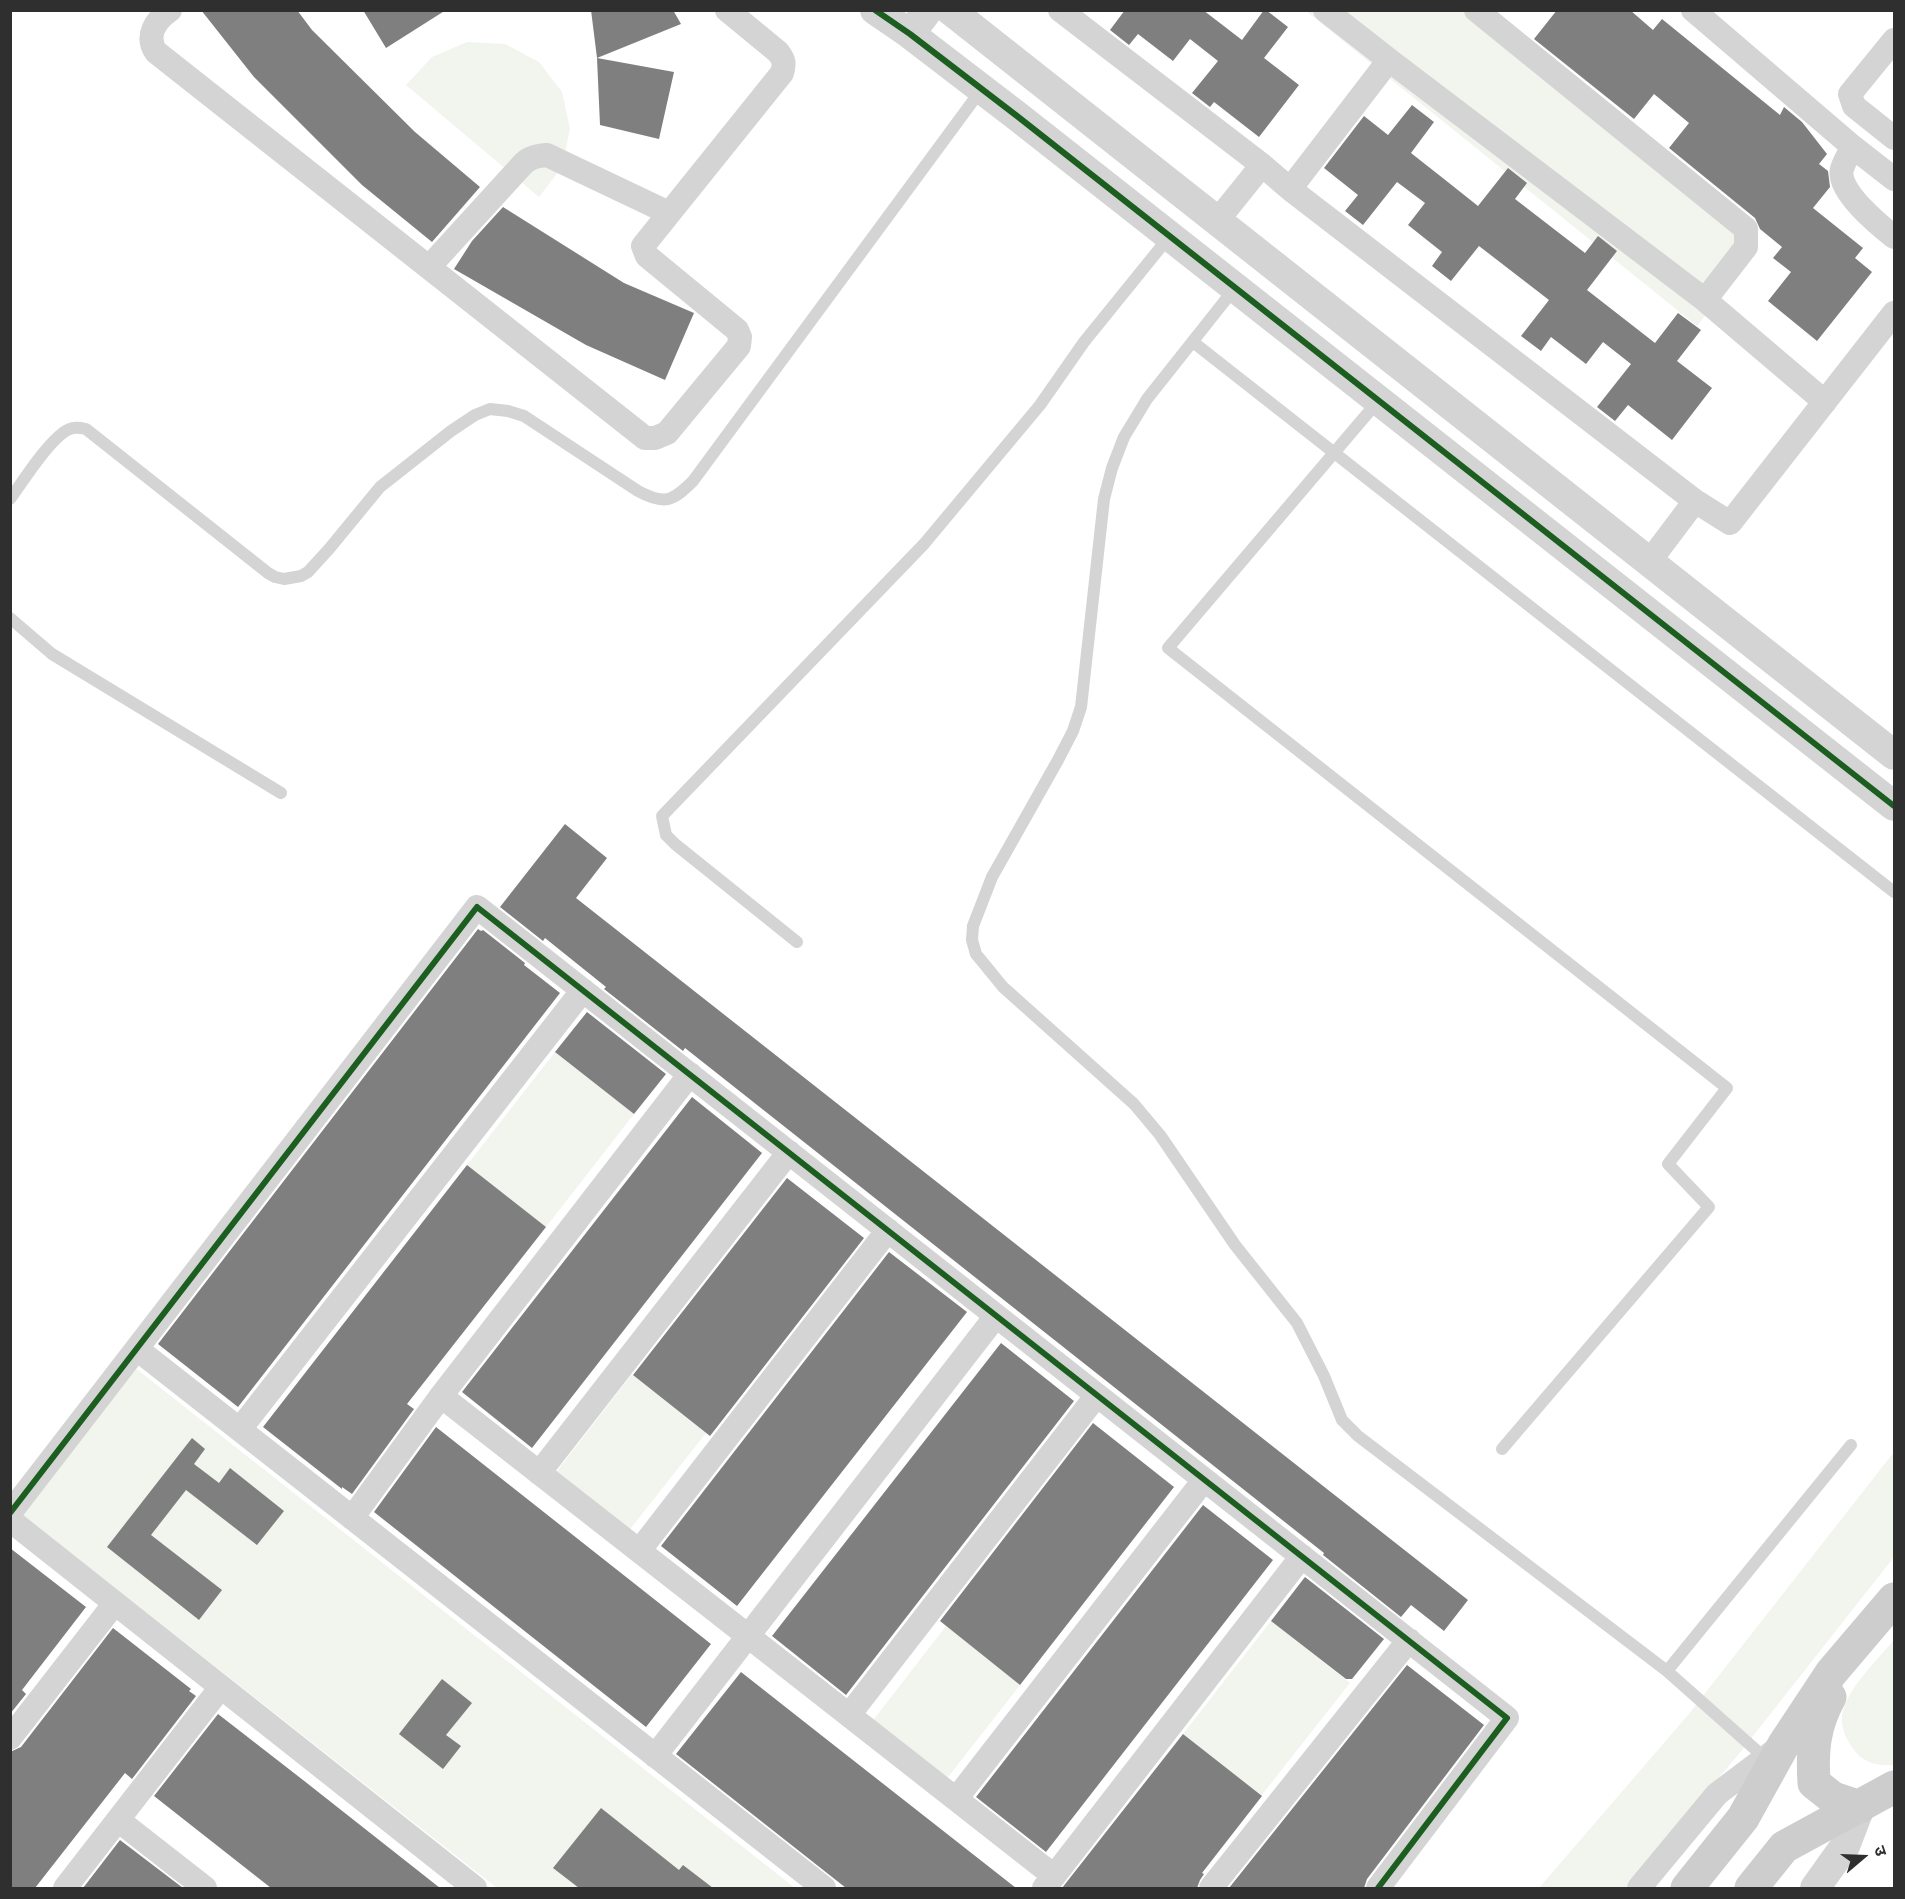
<!DOCTYPE html>
<html>
<head>
<meta charset="utf-8">
<style>
	body { margin:0 }
	#map { position:relative; width:1905px; height:1899px; overflow:hidden; background:#fff; font-family:Cabin,"Noto Sans Devanagari",sans-serif }
	canvas { display:block }
	.frame { position:absolute; inset:0; border:12px solid #2f2f2f; pointer-events:none }
	.north { position:absolute; left:1833px; top:1827px; width:60px; height:60px; -webkit-text-stroke:4px #fff; paint-order:stroke; rotate:71deg; font-size:16px; font-weight:700; line-height:24px; text-align:center; color:#2f2f2f }
	.north::after { content:''; display:block; margin:auto; width:21px; height:27px; background:#2f2f2f; clip-path:polygon(50% 0,100% 100%,50% 72%,0 100%) }
</style>
</head>
<body>
<div id="map">
<canvas width="1905" height="1899"></canvas>
<div class="frame"></div>
<div class="north">उ</div>
</div>
<script>
const context = document.querySelector('canvas').getContext('2d');
context.lineJoin = 'round';
function fillPath(path, color) { context.fillStyle = color; context.fill(path, 'evenodd'); }
function trace(path, color, width, dash) { context.strokeStyle = color; context.lineWidth = width; context.lineCap = dash ? 'butt' : 'round'; context.setLineDash(dash || []); context.stroke(path); }
fillPath(new Path2D(`
	M1306,11H1463L1758,249L1697,326Z
	M467,42L505,44L539,62L562,92L570,129L562,167L539,197L406,85L432,57Z
	M555,1052L634,1114L546,1227L467,1165Z
	M134,1367L795,1888H497L20,1513Z
	M632,1374L706,1433L627,1533L554,1475Z
	M1894,1452V1557L1738,1755L1625,1888H1539L1688,1715Z
	M1271,1621L1350,1683L1261,1796L1183,1734Z
	M946,1626L1020,1685L945,1781L871,1723Z
	M1894,1640V1765C1879,1766 1863,1763 1854,1750C1846,1739 1839,1725 1843,1711C1849,1687 1878,1659 1894,1640Z`), '#f1f5ed');
fillPath(new Path2D(`
	M201,10H297L312,30L415,132L480,187L432,242L362,185L254,77Z
	M363,10H446L386,48Z
	M591,10H673L681,24L597,58Z
	M1125,10H1203L1242,40L1264,10H1266L1288,27L1264,58L1299,85L1259,137L1214,102L1210,107L1192,93L1218,61L1190,39L1173,61L1138,34L1129,45L1110,30Z
	M1557,10H1630L1653,30L1662,19L1780,115L1784,107L1802,122L1827,154L1819,164L1828,171L1830,187L1813,208L1863,248L1855,258L1872,272L1817,341L1768,301L1791,272L1773,258L1782,247L1760,229L1755,218L1669,148L1689,123L1654,94L1634,119L1534,39Z
	M597,58L674,72L659,139L600,125Z
	M1412,105L1434,122L1411,153L1444,179L1478,206L1508,168L1527,183L1515,199L1585,253L1598,236L1617,251L1587,290L1655,343L1678,313L1701,330L1677,361L1712,388L1672,440L1628,405L1615,421L1597,407L1631,364L1603,342L1586,364L1551,337L1541,351L1521,336L1549,300L1479,246L1451,281L1432,266L1442,252L1408,225L1425,203L1397,182L1363,225L1345,211L1358,195L1324,168L1364,116L1388,135Z
	M503,207L624,283L694,313L665,380L586,345L454,269L472,241Z
	M565,824L607,858L576,898L1468,1600L1444,1631L1411,1605L1401,1617L1323,1555L1324,1553L685,1048L683,1051L604,989L606,987L545,938L543,941L500,907Z
	M478,929L481,931L483,930L525,963L524,965L560,993L238,1407L158,1344Z
	M587,1012L666,1074L634,1114L555,1052Z
	M692,1097L762,1153L532,1448L462,1392Z
	M467,1165L546,1227L407,1404L414,1409L352,1494L342,1487V1489L263,1427Z
	M787,1178L864,1238L710,1436L633,1375Z
	M889,1252L967,1312L737,1606L661,1546Z
	M1001,1343L1074,1401L846,1695L772,1636Z
	M1093,1423L1174,1487L1020,1685L940,1621Z
	M436,1427L711,1644L646,1727L374,1512Z
	M192,1438L205,1449L194,1464L219,1483L230,1468L284,1511L257,1545L186,1490L151,1535L222,1590L199,1620L107,1547Z
	M1203,1505L1273,1560L1046,1852L976,1797Z
	M10,1548L86,1607L22,1690L26,1694L10,1714Z
	M1305,1577L1384,1639L1352,1679H1346L1271,1621Z
	M113,1628L191,1689L189,1691L196,1696L132,1779L125,1773L35,1888H10V1752L21,1747Z
	M1407,1665L1484,1725L1367,1879L1364,1888H1229Z
	M741,1672L821,1735L1016,1888H846L676,1754Z
	M442,1679L472,1703L446,1735L461,1746L443,1769L399,1734Z
	M218,1714L303,1780L440,1888H271L154,1796Z
	M1183,1734L1262,1796L1202,1873L1204,1874L1200,1880L1197,1888H1062Z
	M601,1808L679,1870L683,1865L713,1888H579L553,1868Z
	M120,1840L183,1888H83Z`), '#7f7f7f');
trace(new Path2D(`
	M1235,288L1147,399L1124,437L1112,468L1104,499L1081,707L1073,731L1058,760L992,877L973,926L972,940L976,954L1003,987L1134,1104L1160,1135L1235,1245L1297,1323L1324,1376L1342,1420L1358,1436L1667,1671L1765,1758
	M1193,342L1894,892
	M1379,400L1168,648L1727,1088L1668,1164L1709,1207L1502,1449
	M10,499C24,480 45,446 64,432C71,427 77,427 86,429L268,573L275,577L284,579L301,576L308,572L329,549L380,487L451,431L475,415L490,409L508,411L524,416L638,491C664,505 672,502 693,481L981,90
	M10,618L52,654L281,793
	M797,942L675,844L666,835L662,816L924,544L1040,405L1084,342L1169,237
	M1667,1671L1851,1445`), '#d4d4d4', 12);
trace(new Path2D(`
	M170,10C156,20 145,36 156,52L645,438H655L667,433L739,346L740,337L737,330L647,256L643,246L782,73C785,63 784,60 778,52L727,10
	M1060,10L1262,165L1290,189L1389,60L1705,300L1825,402
	M1325,10L1389,60
	M1476,10L1746,229V247L1705,300
	M1693,10L1853,147L1894,179
	M1894,40L1850,94L1854,106L1894,138
	M1853,147C1849,154 1844,161 1842,169C1836,190 1879,225 1894,237
	M1290,189L1695,501
	M1217,221L1262,165
	M429,267L523,164C530,157 537,156 547,155L669,213
	M1649,562L1695,501L1730,523L1894,313
	M996,1316L748,1636L1054,1876L1044,1888
	M137,1349L824,1888
	M441,1396L690,1074
	M240,1429L583,990
	M539,1473L789,1152
	M10,1513L477,907L1507,1718L1378,1888
	M352,1518L441,1396L748,1636L655,1756
	M10,1520L475,1888
	M639,1551L888,1230
	M849,1715L1097,1395
	M10,1738L115,1603
	M956,1799L1204,1480
	M118,1820L205,1888
	M1054,1876L1302,1556
	M65,1888L221,1687
	M1211,1888L1409,1640
	M1639,1888L1717,1794L1778,1748`), '#d4d4d4', 24);
trace(new Path2D(`
	M875,10L910,34L1017,116L1894,806
	M950,10L1894,755
	M910,34L928,10
	M1815,1888L1845,1846L1860,1807`), '#d4d4d4', 30);
trace(new Path2D(`
	M1830,1697C1814,1726 1812,1750 1814,1783L1833,1798L1860,1807
	M1687,1888L1743,1818L1784,1744L1831,1673L1894,1599
	M1751,1888L1784,1847L1894,1787`), '#cdcdcd', 33);
trace(new Path2D(`
	M875,10L910,34L1017,116L1894,806
	M10,1513L477,907L1507,1718L1378,1888`), '#1b5e20', 6);
</script>
</body>
</html>
